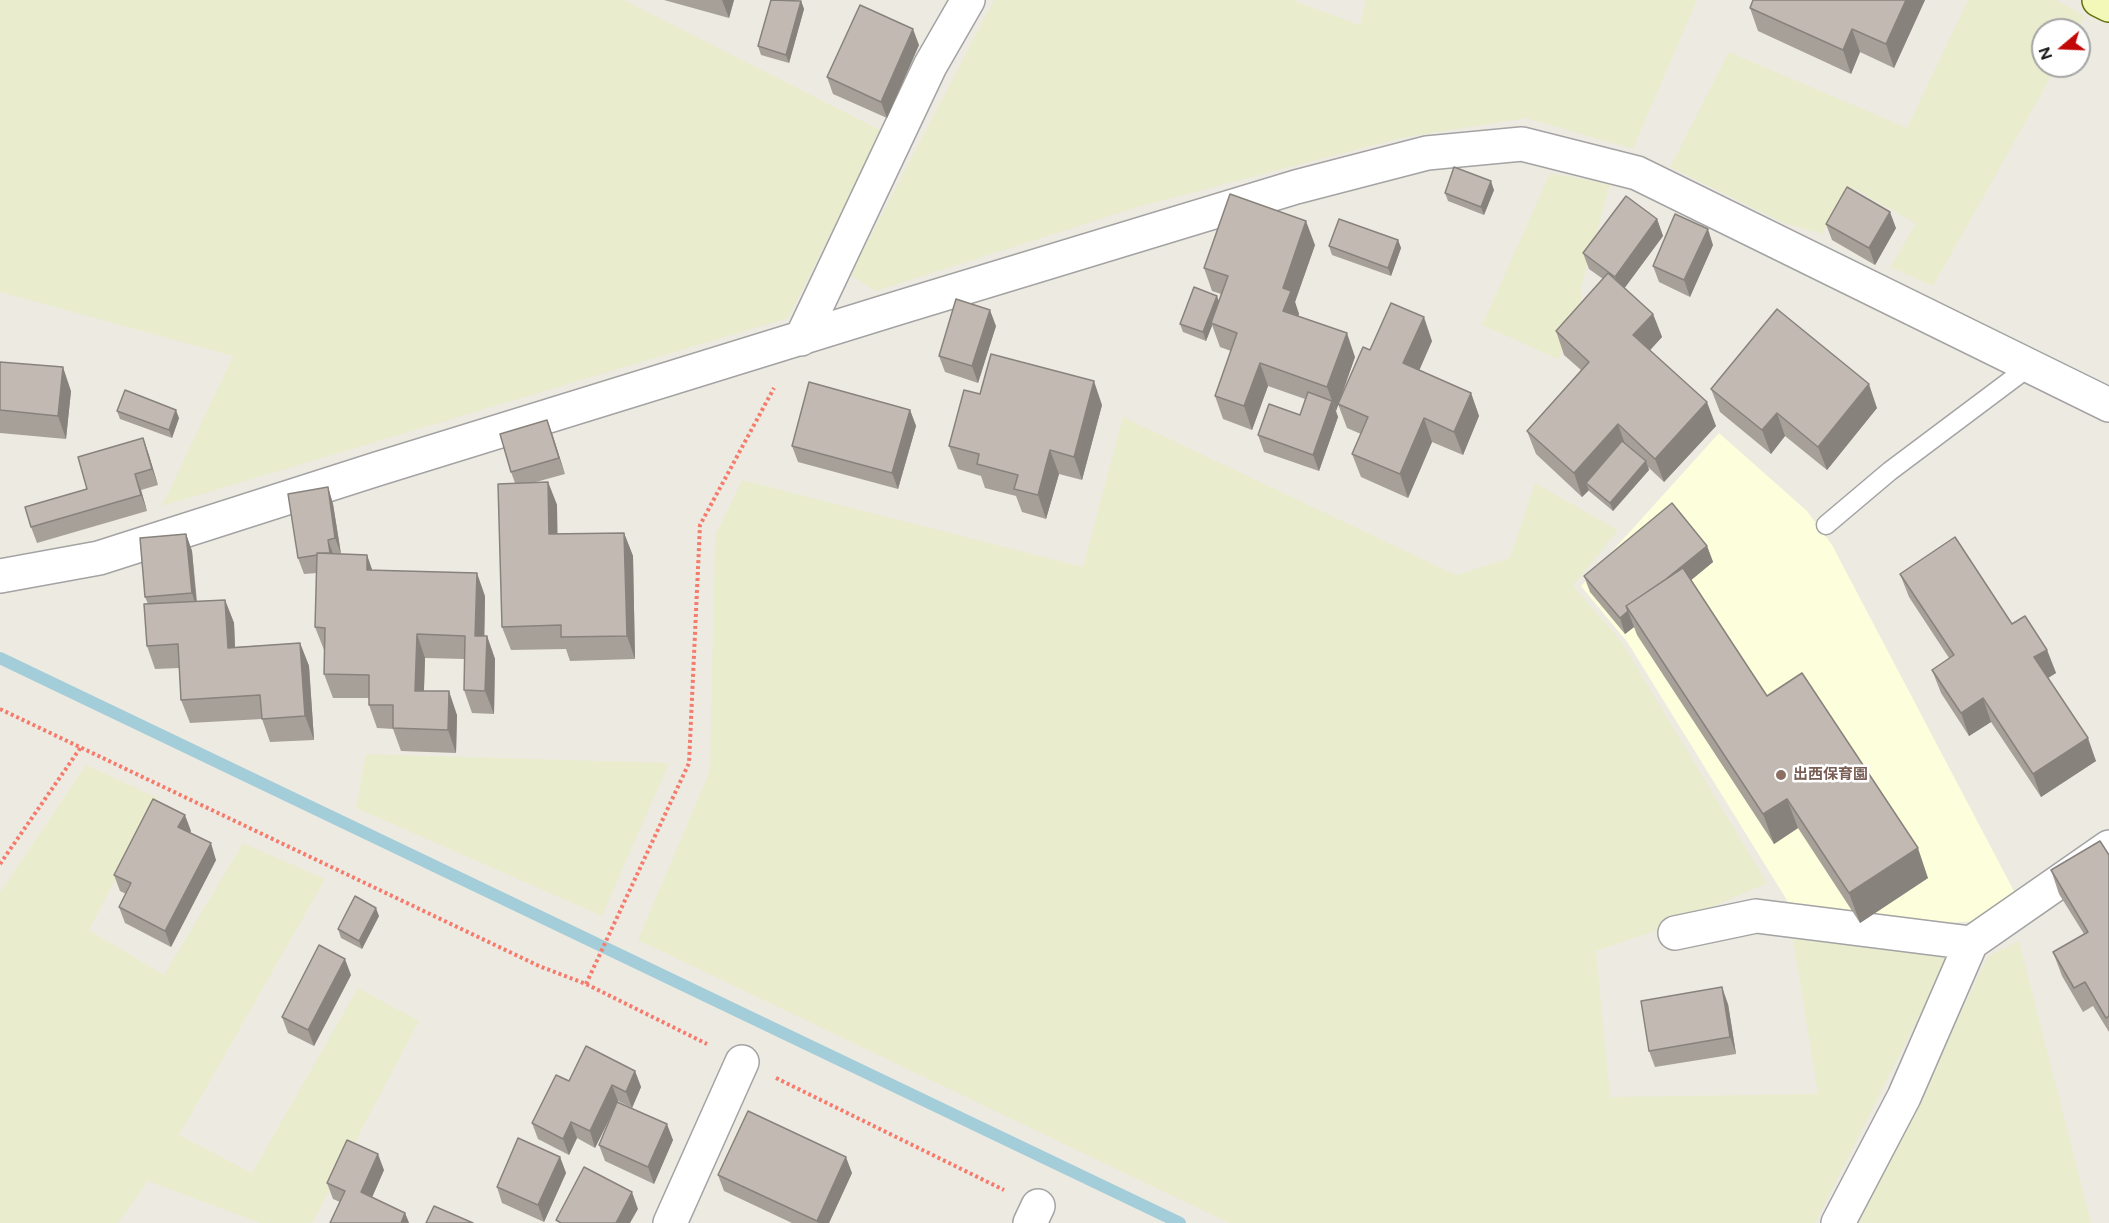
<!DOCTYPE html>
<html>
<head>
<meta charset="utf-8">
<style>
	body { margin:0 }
	#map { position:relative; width:2109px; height:1223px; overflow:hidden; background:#edeae2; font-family:Figtree,sans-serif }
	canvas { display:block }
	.north { position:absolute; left:2031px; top:18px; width:60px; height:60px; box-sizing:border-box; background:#fff; border:2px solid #a4a4a4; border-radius:50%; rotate:251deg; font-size:16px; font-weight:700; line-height:24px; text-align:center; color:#1c1c1c }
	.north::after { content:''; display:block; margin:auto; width:21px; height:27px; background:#c20807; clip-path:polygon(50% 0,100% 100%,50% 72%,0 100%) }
</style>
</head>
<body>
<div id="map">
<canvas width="2109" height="1223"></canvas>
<div class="north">N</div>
</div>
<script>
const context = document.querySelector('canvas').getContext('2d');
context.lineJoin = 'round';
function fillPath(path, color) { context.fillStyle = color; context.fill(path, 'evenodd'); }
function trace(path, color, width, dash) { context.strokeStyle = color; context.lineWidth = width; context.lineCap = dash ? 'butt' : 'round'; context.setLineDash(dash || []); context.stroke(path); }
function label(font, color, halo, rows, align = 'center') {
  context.font = font + ' Figtree,"Noto Sans JP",sans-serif'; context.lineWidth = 5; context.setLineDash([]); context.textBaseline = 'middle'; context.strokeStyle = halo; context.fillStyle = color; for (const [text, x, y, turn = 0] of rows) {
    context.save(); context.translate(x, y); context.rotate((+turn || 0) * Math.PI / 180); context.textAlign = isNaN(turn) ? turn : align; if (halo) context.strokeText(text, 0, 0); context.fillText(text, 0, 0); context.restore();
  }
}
fillPath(new Path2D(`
	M1719,433L1807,511L1832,545L2015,893L1980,921L1892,926L1793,910L1628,643L1581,586Z`), '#fdfedb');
fillPath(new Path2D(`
	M0,0H624L882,131L788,318L162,506L233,356L0,292Z
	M994,0H1292L1360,25L1366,0H1697L1633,149L1526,118L1401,138L1141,206L876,291L850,275Z
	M1968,0H2056L2085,16L2077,30H2043V66H2057L1933,286L1890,267L1916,224L1853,188L1822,234L1784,223L1670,167L1729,52L1907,128Z
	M1550,173L1610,184L1581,288V314L1558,359L1482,325Z
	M1123,417L1456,575L1510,558L1535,483L1618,530L1573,586L1621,641L1767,883L1669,926L1596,951L1610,1097L1818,1094L1792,933L1941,948L1947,960L1815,1223H1229L638,940L710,770L715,536L742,480L1083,567Z
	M366,754L669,763L602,916L356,808Z
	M86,765L158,798L89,930L164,975L243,843L325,879L179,1135L252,1173L358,988L419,1021L312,1223H260L148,1181L118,1223H0V892Z
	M2019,941L2091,1223H1859L1988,956Z`), '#eaecce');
trace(new Path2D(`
	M0,658L1180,1223`), '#a4cdda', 12);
const service = new Path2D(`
	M1826,525L1890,471L2030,366`);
const minor = new Path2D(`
	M801,339L930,66L968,0
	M0,576L99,558L377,469L901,307L1296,187L1427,153L1522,144L1637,173L2109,405
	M1675,933L1756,916L1971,943
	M670,1223L742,1062
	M1030,1223L1038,1206
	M1838,1223L1904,1097L1971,943L2109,847`);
const secondary = new Path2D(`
	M2099,0L2109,5`);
trace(service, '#a3a3a3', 21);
trace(minor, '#a3a3a3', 36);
trace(secondary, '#636f08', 36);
trace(new Path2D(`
	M0,709L539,966L586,984L707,1044
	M0,864L81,747
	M586,984L689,763L700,525L774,388
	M776,1078L1004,1190`), '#f57b6c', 4, [3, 3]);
trace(service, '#fff', 18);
trace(minor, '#fff', 33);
trace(secondary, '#f3f7b7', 33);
fillPath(new Path2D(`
	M664,0H734L729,18Z
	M1753,0H1925L1894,68L1860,52L1851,74L1758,31L1750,8Z
	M801,1L804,9L789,63L761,55L758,46Z
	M919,45L887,118L833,94L827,77Z
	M1494,190L1484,215L1448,201L1445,193Z
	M1657,219L1663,236L1624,288L1653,314L1662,337L1650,350L1716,426L1664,482L1648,467L1649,470L1613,511L1589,491V490L1582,497L1536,454L1527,431L1581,370L1564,355L1556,331L1603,279L1589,269L1583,253Z
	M1826,224L1896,228L1875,265L1832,240Z
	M1398,240L1401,248L1391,276L1332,255L1329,246Z
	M1315,245L1295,302L1299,314L1298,316L1355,357L1336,411L1338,417L1319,471L1264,452L1258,435L1300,415L1305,399L1268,386L1252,430L1223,419L1215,396L1231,351L1220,347L1212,325L1206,341L1183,332L1180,324L1219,301L1221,294L1212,291L1204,268Z
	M1713,245L1690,297L1659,282L1653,266Z
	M996,326L978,383L945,372L939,356Z
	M1432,341L1419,370L1471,393L1479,416L1463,455L1432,442L1408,498L1361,477L1352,454L1361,434L1347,428L1338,404L1370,350Z
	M0,362L71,391L66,439L0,433Z
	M1711,389L1877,408L1827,470L1785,436L1771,454L1720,412Z
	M980,394L1102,405L1082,480L1059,474L1046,519L1022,512L1016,496L985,488L981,476L958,469L949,446Z
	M910,410L916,426L898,489L798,462L792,446Z
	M117,411L179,418L172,438L120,419Z
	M547,420L565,474L536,482H548L557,505V534L624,533L633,556L635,659L570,661L566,649L511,650L502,627L515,483L511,472Z
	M143,438L158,485L141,490L147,511L37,543L31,527L87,489Z
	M328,487L333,504L341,554L367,555L372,570L485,596L484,636H487L495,659L494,714L472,713L464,690V659L425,658L424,691L457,715L456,753L401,751L393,729L377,728L369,705V698H333L324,674L325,651L324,650L315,627L317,573L304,574L298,558Z
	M186,534L192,551L197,601L225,600L234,623L235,647L300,643L309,666L314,740L270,742L262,719L190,723L181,700L180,668L155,669L147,646L148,604L145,597Z
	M1707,546L1713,562L1691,580L1767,696L1928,878L1860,923L1798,828L1774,844L1637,635L1634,627L1625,634L1590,592L1584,576Z
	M1900,574L2012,624L2047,650L2056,673L2048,678L2096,761L2041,797L1991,722L1969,736L1941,693L1932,670L1949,658L1909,597Z
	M191,831L190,833L216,860L171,947L125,923L119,907L126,894L120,891L114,875Z
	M2109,855V1032L2093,1006L2083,1012L2062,976L2053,952L2084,934L2059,894L2051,870Z
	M379,916L362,949L341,938L338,929Z
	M351,975L314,1046L288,1033L282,1017Z
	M1728,1004L1736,1054L1655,1067L1649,1051Z
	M635,1071L641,1087L632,1108L618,1101V1102L673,1140L654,1184L605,1161L599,1145L610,1118L595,1148L577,1138L569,1155L538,1139L532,1123L569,1081Z
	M560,1157L566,1173L544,1222L502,1203L497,1187Z
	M384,1170L372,1197L405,1213L409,1223H330L340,1202L333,1199L327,1183Z
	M852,1173L829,1223H792L724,1191L718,1175Z`), '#a7a099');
fillPath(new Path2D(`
	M722,0H734L729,18Z
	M1906,0H1925L1894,68L1886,44Z
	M801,1L804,9L789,63L786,55Z
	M913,29L919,45L887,118L881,102Z
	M1852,29L1860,52L1851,74L1843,50Z
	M1491,181L1494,190L1484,215L1481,207Z
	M1890,212L1896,228L1875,265L1869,248Z
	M1657,219L1663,236L1621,293L1615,277Z
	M1306,221L1315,245L1295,302L1299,314L1292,334L1283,311V288Z
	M1708,229L1713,245L1690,297L1684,280Z
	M1398,240L1401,248L1391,276L1388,268Z
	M1217,296L1220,304L1211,323L1212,326L1206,341L1203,332Z
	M990,310L996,326L978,383L972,366Z
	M1653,314L1662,337L1642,359L1633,335Z
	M1424,317L1432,341L1412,387L1403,363Z
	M1347,333L1355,357L1336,411L1327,387Z
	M1260,363L1268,386L1252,430L1244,406Z
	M63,367L71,391L66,439L58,416Z
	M1094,381L1102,405L1082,480L1074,457Z
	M1869,384L1877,408L1827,470L1818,447Z
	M1471,393L1479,416L1463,455L1454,432Z
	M1332,401L1338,417L1319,471L1313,455Z
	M1707,402L1716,426L1664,482L1655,459Z
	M176,410L179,418L172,438L169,430Z
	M910,410L916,426L898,489L892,473Z
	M1777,413L1785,436L1771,454L1762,430Z
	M1424,418L1432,442L1408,498L1400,474Z
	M547,420L553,436L565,474L559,458Z
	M1618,424L1626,447L1586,483L1589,490L1582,497L1574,473Z
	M143,438L149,455L158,485L152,469Z
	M1050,450L1059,474L1046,519L1038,495Z
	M1646,461L1649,470L1613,511L1610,503Z
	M135,474L141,490L147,511L141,495Z
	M548,482L557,505L558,558L549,534Z
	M328,487L333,504L341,554L335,538Z
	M624,533L633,556L635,659L627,636Z
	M186,534L192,551L197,609L192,593Z
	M328,540L334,556L330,553Z
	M1707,546L1713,562L1638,624L1629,610Z
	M367,555L375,578L367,570Z
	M477,573L485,596L484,659L475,636Z
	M225,600L234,623L236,671L228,648Z
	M1628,611L1634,627L1625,634L1620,618Z
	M417,634L425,658L423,714L415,691Z
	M487,636L495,659L494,714L485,691Z
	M300,643L309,666L314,740L305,716Z
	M2047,650L2056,673L2043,681L2034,657Z
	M449,691L457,715L456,753L448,730Z
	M1983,698L1991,722L1969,736L1961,713Z
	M2088,738L2096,761L2041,797L2033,774Z
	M1787,799L1798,828L1774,844L1763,814Z
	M185,815L191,831L184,843L178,827Z
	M211,843L216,860L171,947L165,931Z
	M1918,848L1928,878L1860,923L1849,893Z
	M376,908L379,916L362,949L359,941Z
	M345,959L351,975L314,1046L308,1030Z
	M1722,987L1728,1004L1736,1054L1730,1037Z
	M635,1071L641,1087L632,1108L626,1092Z
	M612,1085L618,1101L595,1148L590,1131Z
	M571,1122L577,1138L569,1155L563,1139Z
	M667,1124L673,1140L654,1184L648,1167Z
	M378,1154L384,1170L367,1209L361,1192Z
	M560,1157L566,1173L544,1222L538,1205Z
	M846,1157L852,1173L829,1223H818L817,1221Z
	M632,1192L638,1209L630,1223H616Z
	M405,1213L409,1223H401Z`), '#88827d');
const building = new Path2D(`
	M771,0L801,1L786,55L758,46Z
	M1753,0H1906L1886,44L1852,29L1843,50L1750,8Z
	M860,5L913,29L881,102L827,77Z
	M1454,167L1491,181L1481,207L1445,193Z
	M1847,187L1890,212L1869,248L1826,224Z
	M1230,194L1306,221L1283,288L1291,291L1283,311L1347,333L1327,387L1260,363L1244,406L1215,396L1237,333L1211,323L1228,276L1204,268Z
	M1626,196L1657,219L1615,277L1583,253Z
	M1675,214L1708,229L1684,280L1653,266Z
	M1339,219L1398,240L1388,268L1329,246Z
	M1608,273L1653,314L1633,335L1707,402L1655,459L1618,424L1574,473L1527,431L1589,362L1556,331Z
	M1194,287L1217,296L1203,332L1180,324Z
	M956,299L990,310L972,366L939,356Z
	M1391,303L1424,317L1403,363L1471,393L1454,432L1424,418L1400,474L1352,454L1368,417L1338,404L1363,347L1370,350Z
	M1777,309L1869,384L1818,447L1777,413L1762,430L1711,389Z
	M991,354L1094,381L1074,457L1050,450L1038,495L1014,489L1018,475L977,464L979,454L949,446L964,390L980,394Z
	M0,362L63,367L58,416L0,410Z
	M809,382L910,410L892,473L792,446Z
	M125,390L176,410L169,430L117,411Z
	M1308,392L1332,401L1313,455L1258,435L1269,404L1300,415Z
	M547,420L559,458L511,472L500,434Z
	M143,438L152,469L135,474L141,495L31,527L25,507L87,489L78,457Z
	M1622,441L1646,461L1610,503L1586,483Z
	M548,482L549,534L624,533L627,636L561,637V625L502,627L498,484Z
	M328,487L335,538L328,540L330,553H317V555L298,558L288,494Z
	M1672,503L1707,546L1666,579L1626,606L1628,611L1620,618L1584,576Z
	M186,534L192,593L145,597L140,538Z
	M1955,537L2012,624L2025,616L2047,650L2034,657L2088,738L2033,774L1983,698L1961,713L1932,670L1954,655L1900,574Z
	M317,553L367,555V570L477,573L475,636H487L485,691L464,690L465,636L417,634L415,691H449L448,730L393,728V705H369V675L324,674L325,628L315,627Z
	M1683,568L1767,696L1802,673L1918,848L1849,893L1787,799L1763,814L1626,606Z
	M225,600L228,648L300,643L305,716L262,719L260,695L181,700L178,644L147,646L144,604Z
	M153,799L185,815L178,827L211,843L165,931L119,907L131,883L114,875Z
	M2100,841L2109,855V1016L2106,1018L2085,982L2074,988L2053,952L2088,932L2051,870Z
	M355,896L376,908L359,941L338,929Z
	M319,945L345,959L308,1030L282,1017Z
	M1722,987L1730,1037L1649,1051L1641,1001Z
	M586,1046L635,1071L626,1092L612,1085L590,1131L571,1122L563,1139L532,1123L556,1075L569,1081Z
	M617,1102L667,1124L648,1167L599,1145Z
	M748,1111L846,1157L817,1221L718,1175Z
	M518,1138L560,1157L538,1205L497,1187Z
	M347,1140L378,1154L361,1192L405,1213L401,1223H330L345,1191L327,1183Z
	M584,1167L632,1192L616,1223H561L556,1220Z
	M434,1206L473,1223H426Z`);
fillPath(building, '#c2bab2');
trace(building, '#88827d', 1.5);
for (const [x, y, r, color] of [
	[1781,775,6,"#8d6e63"]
]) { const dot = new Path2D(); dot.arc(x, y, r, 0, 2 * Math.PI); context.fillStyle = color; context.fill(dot); trace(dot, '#fff', 2); }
label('bold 15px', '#785e54', '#fff', [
	["出西保育園",1793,775]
], 'left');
</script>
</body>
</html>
